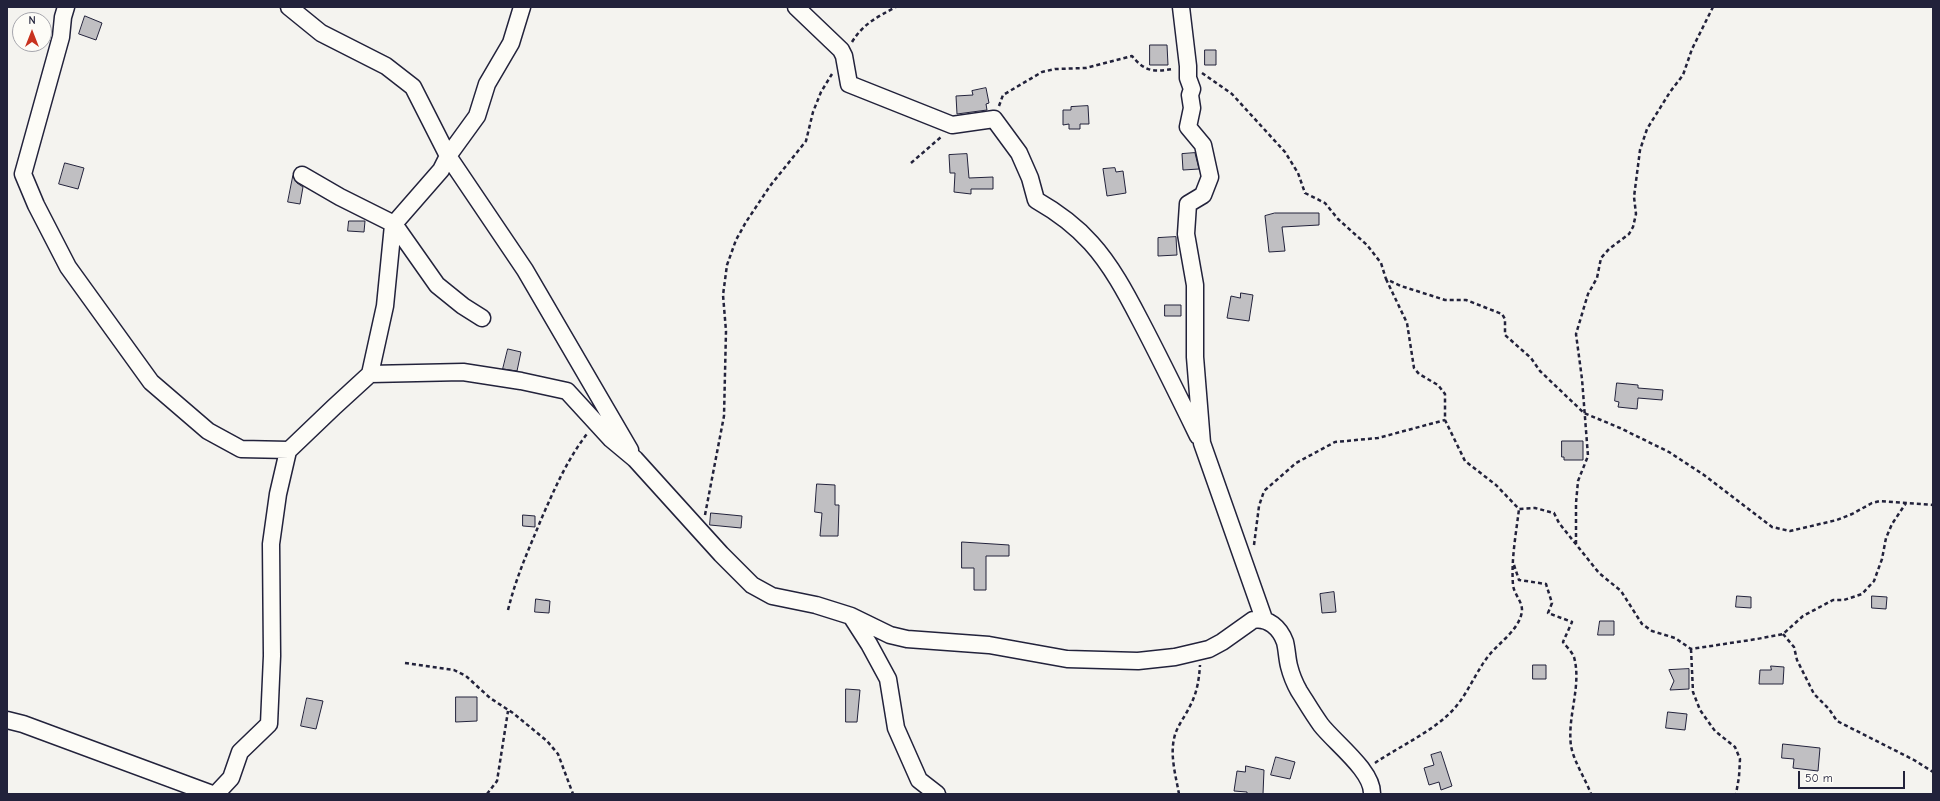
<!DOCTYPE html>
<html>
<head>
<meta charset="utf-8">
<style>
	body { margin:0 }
	#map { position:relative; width:1940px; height:801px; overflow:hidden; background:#f4f3ef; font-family:"Comic Neue",sans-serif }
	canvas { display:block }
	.frame { position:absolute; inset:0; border:8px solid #22223b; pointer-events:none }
	.north { position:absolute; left:12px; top:12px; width:40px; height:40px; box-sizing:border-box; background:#fdfcf7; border:1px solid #a5a5ac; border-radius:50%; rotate:0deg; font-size:11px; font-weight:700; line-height:16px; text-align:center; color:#22223b }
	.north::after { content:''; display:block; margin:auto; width:14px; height:18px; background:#c8321e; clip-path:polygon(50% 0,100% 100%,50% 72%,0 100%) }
	.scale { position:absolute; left:1798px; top:771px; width:107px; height:18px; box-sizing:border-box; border:2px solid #22223b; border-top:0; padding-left:5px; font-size:12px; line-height:14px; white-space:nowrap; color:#22223b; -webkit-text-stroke:3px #fdfcf7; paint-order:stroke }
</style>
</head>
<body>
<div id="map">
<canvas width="1940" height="801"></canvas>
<div class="frame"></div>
<div class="north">N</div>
<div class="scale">50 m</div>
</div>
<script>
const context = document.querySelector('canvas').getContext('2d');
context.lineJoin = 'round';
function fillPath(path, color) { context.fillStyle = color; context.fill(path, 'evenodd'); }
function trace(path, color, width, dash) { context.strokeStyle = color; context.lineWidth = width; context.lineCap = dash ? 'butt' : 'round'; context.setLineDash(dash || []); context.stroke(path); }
const building = new Path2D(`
	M85,16L102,23L96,40L79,34Z
	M1150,45H1167L1168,65H1150Z
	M1205,50H1216V65H1205Z
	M986,88L989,103L986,104L987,110L957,114L956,96L973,95L972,91Z
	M1088,106L1089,124H1080V129H1069V124L1063,125V110H1071V107Z
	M1195,153L1199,169L1183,170L1182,154Z
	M967,154L969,178L993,177V189H971V194L954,192L955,173H950L949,155Z
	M65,163L84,168L78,189L59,184Z
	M1115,168L1116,172L1123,171L1126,193L1107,196L1103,169Z
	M293,176L297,183L303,187L300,204L288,202Z
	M1275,213H1319V225L1282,227L1285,251L1269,252L1265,216Z
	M349,221H365L364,232L348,231Z
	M1176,237L1177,255L1158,256V238Z
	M1241,293L1253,295L1249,321L1227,318L1231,296L1240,298Z
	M1165,305H1181V316H1165Z
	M508,349L521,352L517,371L503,369Z
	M1617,383L1638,385V388L1663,390L1662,400L1638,398L1637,409L1618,407L1619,402L1615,401Z
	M1562,441H1583V460H1564V457H1562Z
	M817,484L835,485V505H839L838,536H820L822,513L815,512Z
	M711,513L742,516L741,528L710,525Z
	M523,515L535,516V527L523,526Z
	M962,542L1009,545V556H986V590H974V568H962Z
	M1334,592L1336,612L1322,613L1320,594Z
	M1737,596L1751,597V608L1736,607Z
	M1872,596L1887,597L1886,609L1872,608Z
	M536,599L550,601L549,613L535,612Z
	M1600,621H1614V635H1598Z
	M1533,665H1546V679H1533Z
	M1771,666L1784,667L1783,684H1759L1760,670H1771Z
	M1689,669V689L1670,690L1674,681L1669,670Z
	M846,689L860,690L857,722H846Z
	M456,697H477V721L456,722Z
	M307,698L323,701L316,729L301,726Z
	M1668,712L1687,714L1685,730L1666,728Z
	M1783,744L1820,748L1818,771L1793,768L1794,759L1782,758Z
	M1441,752L1452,786L1441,790L1439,782L1429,785L1424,768L1434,765L1431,755Z
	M1276,757L1295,762L1290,779L1271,775Z
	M1246,766L1264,770L1263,794H1247V792L1234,791L1237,771L1245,772Z`);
fillPath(building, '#c0bfc2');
trace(building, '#22223b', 1);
const minor = new Path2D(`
	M66,7L63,17L61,37L23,174L36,205L68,267L151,382L208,431L241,449L289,450
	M289,7L321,33L386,66L413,87L448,156L525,270L630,450
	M796,7L841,50L844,56L849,84L952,125L994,119L1019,153L1030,178L1036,200C1057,212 1075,225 1091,243C1111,265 1126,293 1140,320C1160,358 1179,397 1198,436
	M1181,7L1188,66V78L1192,89L1190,95L1192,108L1188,127L1203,145L1210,177L1203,195L1188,204L1186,234L1195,285V357L1202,443L1264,619
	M302,175L340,197L390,222L399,231L437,285L463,306L482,318
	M370,374L385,306L393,225L441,170L448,156L477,116L487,84L511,43L522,7
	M851,616L869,644L888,679L896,728L919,780L937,794
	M7,720L23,724L212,794
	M216,794L231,778L240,752L269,724L272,656L271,544L278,494L288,451L334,407L370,374L463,372L521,381L567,391L611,439L635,459L721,554L752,585L772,596L816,605L851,616L890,635L907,639L989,645L1067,659L1138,661L1175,657L1209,649L1222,642L1253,620C1268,617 1280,628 1285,642C1287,650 1287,658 1289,666C1291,674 1295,684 1299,691C1306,702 1313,714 1321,725C1335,743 1373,771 1372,794`);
trace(minor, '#22223b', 19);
trace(new Path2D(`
	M852,42C863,24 877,17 896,7
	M1202,73L1232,94L1285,152L1298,173L1305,193L1325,203L1338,219L1367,245L1381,263L1386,279L1401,286L1445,300H1466L1502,314L1505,319V335L1531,358L1540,371L1584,413L1620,428L1669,452L1704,475L1772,527L1790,531L1837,520L1852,514L1872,503L1880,501L1933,505
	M999,106L1003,95L1042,72L1055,69L1086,68L1132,56C1145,72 1154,72 1173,69
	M911,163L941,137
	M1386,279L1407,323L1414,368L1419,374L1438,385L1445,394V420L1465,461L1496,485L1519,509L1535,508L1554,513L1559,523L1599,573L1621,591L1642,624L1652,631L1675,638L1691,649L1757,639L1783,634L1803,616L1833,600H1844L1862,594L1874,581L1882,559L1886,538L1892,524L1906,503
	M705,515L724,416L726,331L723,295L727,265L736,240L746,222L770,186L806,141L813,112L821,92L832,74
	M1576,544V503L1578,481L1588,456L1582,379L1576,334L1588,294L1597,278L1601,258L1609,249L1629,234L1633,227L1636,214L1634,197L1640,150L1647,129L1670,92L1683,75L1692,49L1713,7
	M1254,545L1259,506L1264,491L1296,463L1335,442L1378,438L1445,420
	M1514,565L1519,580L1546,584L1552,603L1548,613L1572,622L1563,642C1566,646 1572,652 1574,657C1582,686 1567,716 1571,746C1574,762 1585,778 1591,794
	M508,610C517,574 529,549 543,515C555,488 568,458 587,434
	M1783,634L1794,647L1797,660L1814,694L1829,709L1837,721L1914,760L1933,772
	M1691,649L1693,692L1700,710L1715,731L1735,747L1740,759L1739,777L1736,794
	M405,663L454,670L466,676L490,698L513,713L547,741L558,754L573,794
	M1375,763C1400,746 1430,733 1451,712C1468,695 1475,672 1490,654C1500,642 1521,628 1522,610C1522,601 1514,594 1513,585C1511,560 1516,534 1519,509
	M487,794L497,781L508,711
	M1179,794C1176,777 1170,756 1174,739C1176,727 1185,717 1190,706C1197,693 1199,680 1200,665`), '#22223b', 2.5, [4, 3]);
trace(minor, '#fdfcf7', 16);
</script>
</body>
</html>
